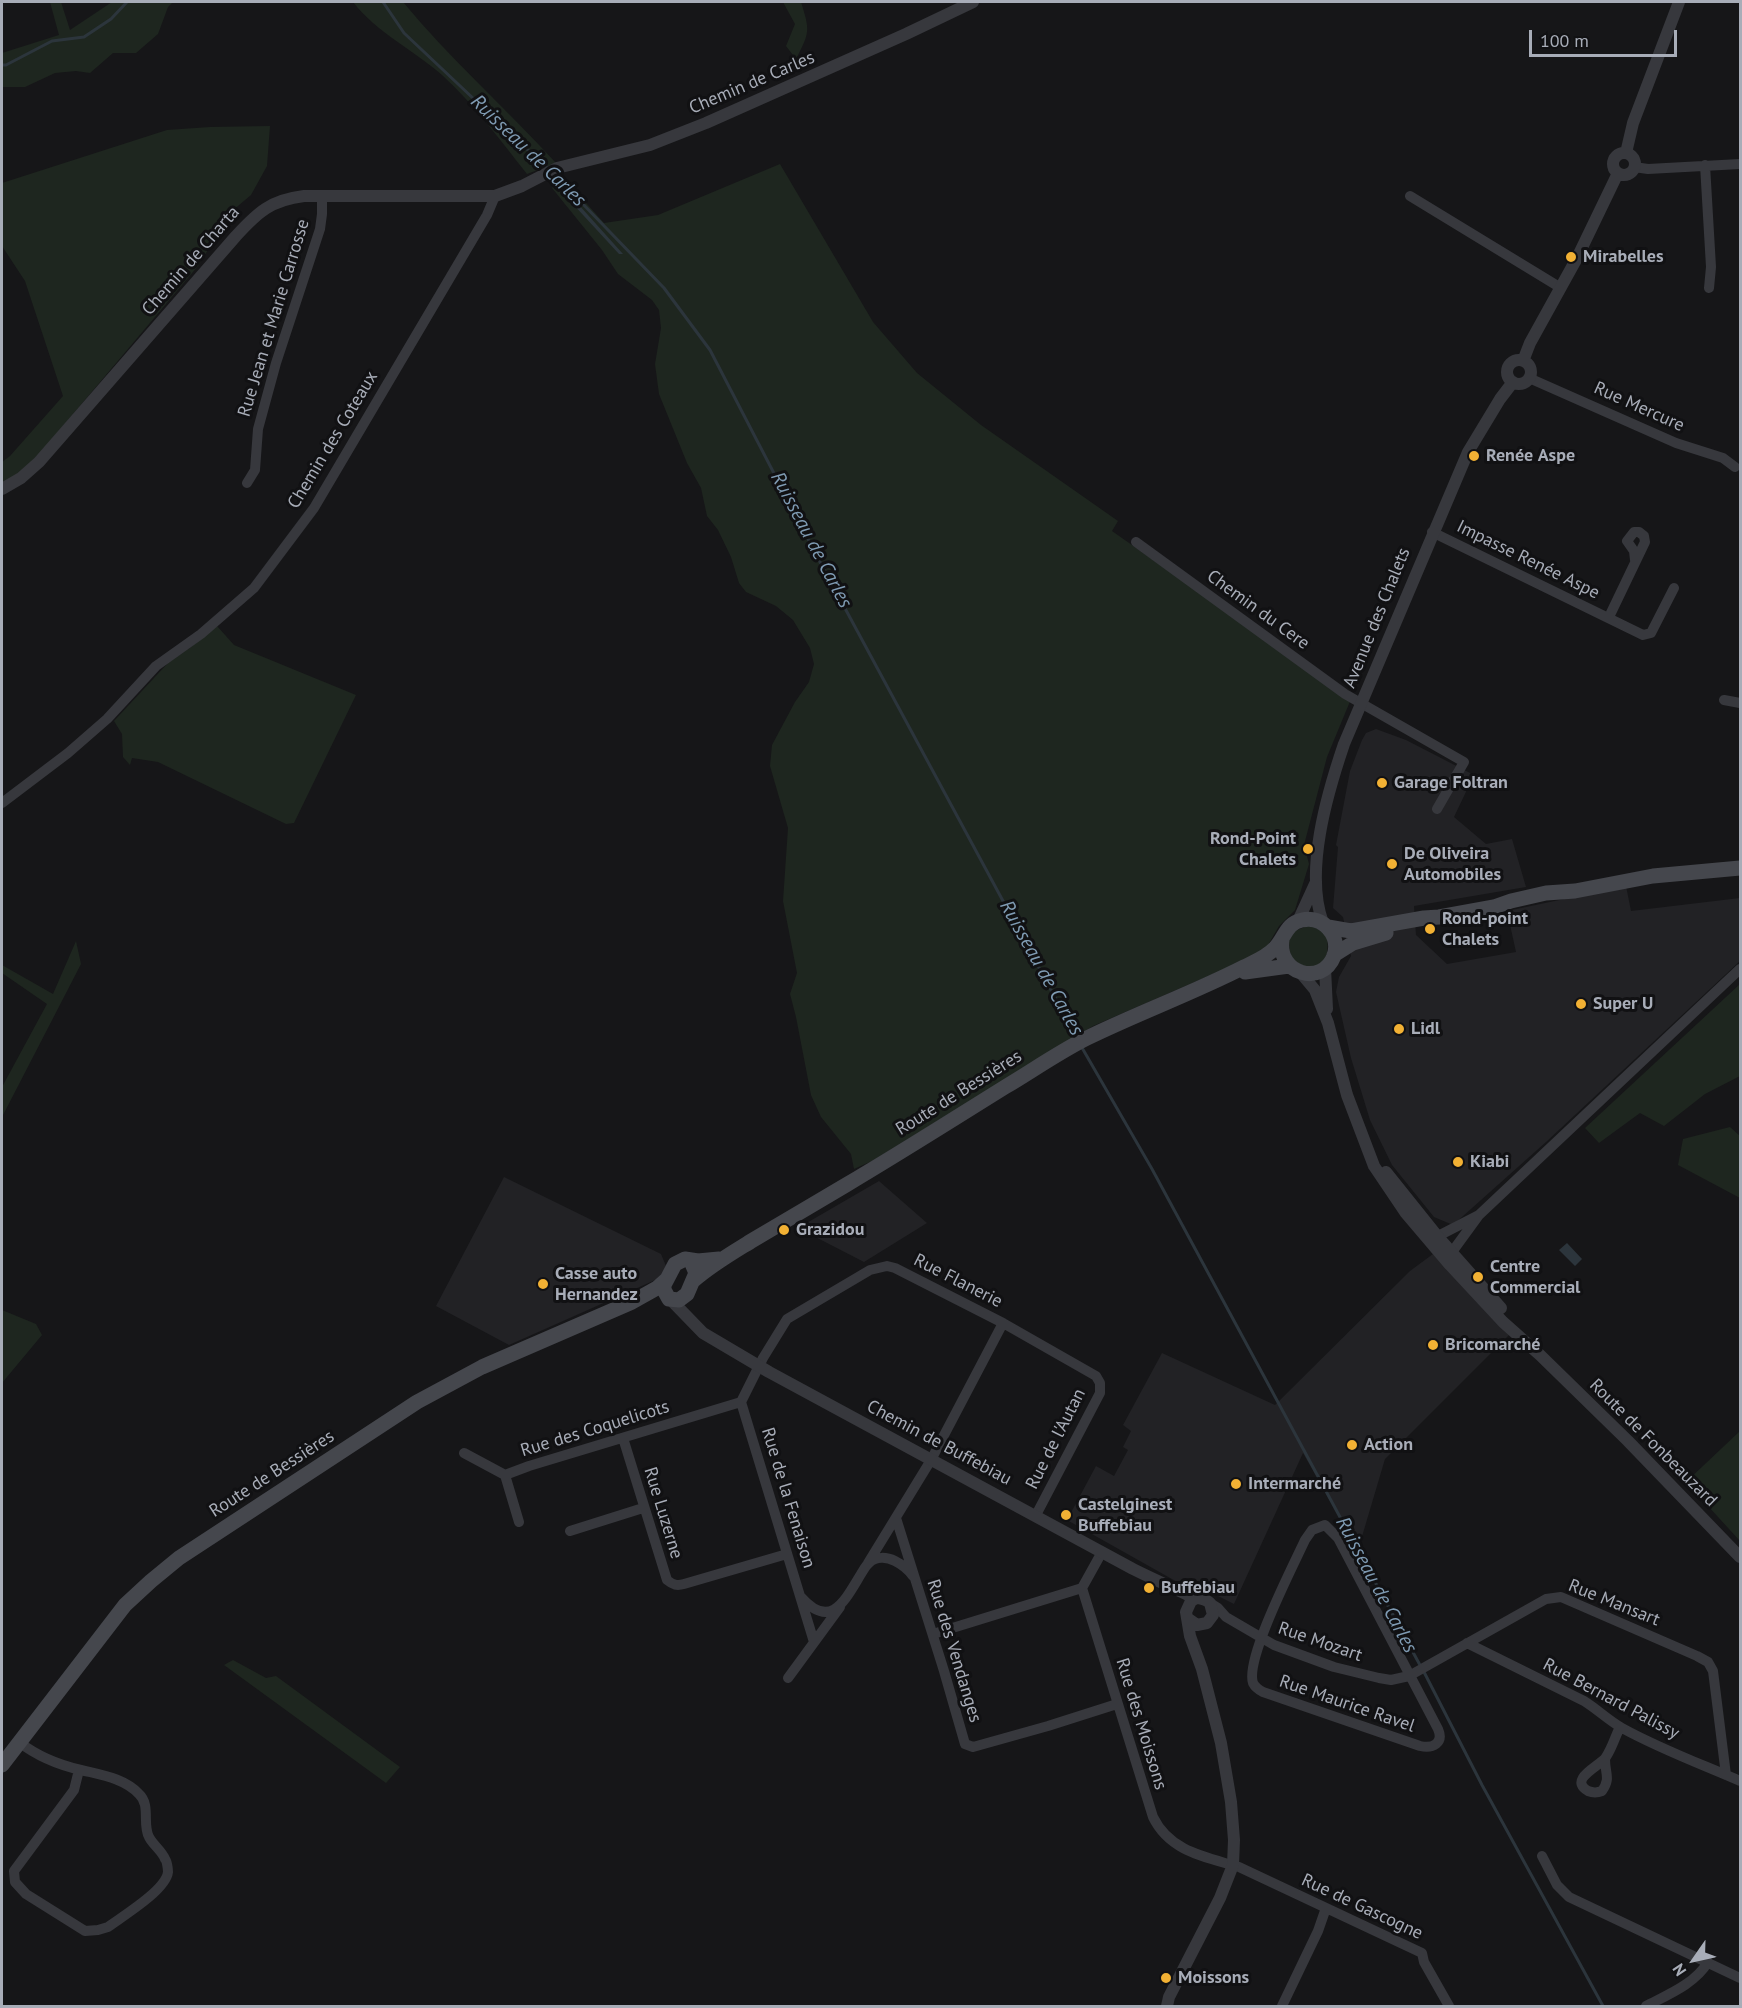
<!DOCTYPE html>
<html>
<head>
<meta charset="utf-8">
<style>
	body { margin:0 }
	#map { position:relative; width:1742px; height:2008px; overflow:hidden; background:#161618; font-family:"PT Sans",sans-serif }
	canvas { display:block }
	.frame { position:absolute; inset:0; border:3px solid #a8adb8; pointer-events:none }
	.north { position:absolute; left:1664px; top:1930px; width:60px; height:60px; -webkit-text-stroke:4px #111113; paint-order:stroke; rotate:236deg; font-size:16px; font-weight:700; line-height:24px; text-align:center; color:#a8adb8 }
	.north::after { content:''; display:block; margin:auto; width:21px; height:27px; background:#a8adb8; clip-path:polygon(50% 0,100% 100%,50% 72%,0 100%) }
	.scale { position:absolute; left:1529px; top:30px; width:148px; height:27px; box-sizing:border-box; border:3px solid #a8adb8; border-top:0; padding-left:8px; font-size:18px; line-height:21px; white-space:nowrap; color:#a8adb8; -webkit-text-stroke:4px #111113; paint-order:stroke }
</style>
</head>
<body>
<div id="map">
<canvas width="1742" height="2008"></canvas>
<div class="frame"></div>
<div class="north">N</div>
<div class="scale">100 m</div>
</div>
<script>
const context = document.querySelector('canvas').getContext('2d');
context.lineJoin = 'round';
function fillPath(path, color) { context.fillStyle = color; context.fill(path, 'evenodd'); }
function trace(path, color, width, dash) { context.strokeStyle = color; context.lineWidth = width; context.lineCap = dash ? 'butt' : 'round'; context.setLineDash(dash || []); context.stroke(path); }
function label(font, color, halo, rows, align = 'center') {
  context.font = font + ' "PT Sans",sans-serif'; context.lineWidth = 6; context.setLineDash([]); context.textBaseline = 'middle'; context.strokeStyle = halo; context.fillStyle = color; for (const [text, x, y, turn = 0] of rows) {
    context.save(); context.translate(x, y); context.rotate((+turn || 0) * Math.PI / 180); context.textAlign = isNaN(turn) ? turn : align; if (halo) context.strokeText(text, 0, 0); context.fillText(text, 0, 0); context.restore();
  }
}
fillPath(new Path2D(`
	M1376,729L1406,740L1474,775L1454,817L1486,844L1512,839L1526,887L1414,906L1416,935L1447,964L1516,952L1507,911L1626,886L1631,911L1740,898V961L1546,1142L1453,1225L1434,1217L1392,1165L1370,1120L1351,1058L1336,992L1339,977L1351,956L1343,917L1333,908L1338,847L1336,845L1350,771L1362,740L1366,733Z
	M504,1177L661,1254L666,1266L662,1277L509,1345L436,1306Z
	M879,1181L927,1223L864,1262L798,1228Z
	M1433,1254L1510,1334L1385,1459L1358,1550L1303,1453L1234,1604L1210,1592H1195L1067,1520L1096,1466L1114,1476L1128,1450L1123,1447L1131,1431L1123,1425L1162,1353L1275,1405L1410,1271Z`), '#222225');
fillPath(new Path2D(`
	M50,2H61L70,30L112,2H173L168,7L158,34L136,53H113L90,73L76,71L55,73L25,87H2V53L59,35Z
	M353,2H403C450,59 506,108 556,163L527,174C500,140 474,104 442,75C415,51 376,32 353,2Z
	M783,2H801C810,31 810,32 796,59L786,46L795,24Z
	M270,126L267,166L251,195L232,211L198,266L30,465L2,485V462L10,456L63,396L25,281L2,246V183L167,130L210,127Z
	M780,164L873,322L917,373L981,425L1118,521L1112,531L1351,699L1327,757L1304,845L1309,864L1295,910L1279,926L1264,952L1093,1026L872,1161L854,1169L851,1154L821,1117L811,1095L796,1017L790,994L797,973L783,901L788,828L770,766L772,745L795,702L809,682L814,664L810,648L793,620L776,606L746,592L739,583L731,557L718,530L707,516L701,488L687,463L659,394L655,364L661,328L659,310L652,300L618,274L602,250L552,188L561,175L604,223L658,215Z
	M217,626L234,645L356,695L294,823L286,824L158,762L132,758L130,765L123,757L122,734L114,721L168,663L191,647Z
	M1310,925L1327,934C1328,948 1330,969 1308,967C1303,967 1296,961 1291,958C1287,934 1288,933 1310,925Z
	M76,941L81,964L2,1117V1087L47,1004L2,973V965L53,994Z
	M1740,984V1076L1705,1094L1664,1126L1640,1113L1599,1143L1585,1128Z
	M1730,1127L1740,1136V1198L1678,1165L1683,1139Z
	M2,1310L36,1324L42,1335L2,1383Z
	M1740,1431V1541L1686,1482Z
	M233,1660L266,1678L276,1676L400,1767L386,1783L224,1665Z`), '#1e261f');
fillPath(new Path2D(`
	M552,175L623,254H619L549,178Z
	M1567,1243L1582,1259L1575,1266L1559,1250Z`), '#2c353c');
trace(new Path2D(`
	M383,2L404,33L548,169
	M2,65H6L52,41L84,37L111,19L127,2
	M553,173L664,288L710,350L820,562L1077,1038
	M1081,1046L1152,1169L1421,1667
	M1424,1672L1482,1785L1603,2006`), '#2c353c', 3);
trace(new Path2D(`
	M1705,165L1711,267L1709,288
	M1634,167L1648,169L1740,164
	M1410,196L1561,288
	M1529,378L1676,443L1723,458L1735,467
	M247,483L255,470L258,429L276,363L320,229L322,214V195
	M1432,532L1643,635L1651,633L1674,588
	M1136,542L1345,694L1464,762L1437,809
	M1609,617L1645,542L1644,536L1639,532H1634L1627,541L1634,551L1635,560
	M1724,700L1740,703
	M2,803L68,753L107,719L156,666L201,634L254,588L314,508L487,215L495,196
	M1479,1215L1440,1235L1438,1237L1437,1250L1452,1252L1479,1215L1740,969
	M623,1438L667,1580C673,1585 677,1586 684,1584L787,1554
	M464,1453L505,1475
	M896,1518L944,1671L965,1744L973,1747L1048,1726L1117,1704
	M519,1522L505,1475L529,1466L741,1402
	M1325,1525L1338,1538L1438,1729C1444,1743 1433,1749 1420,1746L1263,1692C1259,1690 1255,1687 1253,1683C1245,1659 1293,1566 1305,1540L1312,1530Z
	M570,1531L643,1508
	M1102,1552L1082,1588L1153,1817C1170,1852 1206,1857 1239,1867L1422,1953L1424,1962L1449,2006
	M868,1563L931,1460L1003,1323
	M801,1597C831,1631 845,1600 861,1574C863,1571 866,1565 869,1563C876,1556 887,1557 895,1561C903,1565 908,1569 913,1576
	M1210,1603L1218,1608L1226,1617L1274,1645L1334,1667L1379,1678L1391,1680L1409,1676L1546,1599L1561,1597L1697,1656L1708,1662L1713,1671L1726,1775
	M933,1634L1082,1588
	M814,1642L741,1402L763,1358L787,1319L870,1270L887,1266L895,1268L1003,1323L1096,1376L1100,1383V1393L1036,1515
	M1467,1643L1584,1701C1597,1709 1608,1720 1622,1728C1660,1749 1701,1764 1740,1781
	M788,1678L840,1607
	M19,1742C37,1756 59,1765 81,1770C101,1775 124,1778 139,1794C151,1805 142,1824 149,1837C153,1845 162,1851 165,1859C167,1861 168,1869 168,1872C166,1890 123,1916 108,1927L98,1930L85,1931L26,1894L15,1882L14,1871L74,1790L79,1770
	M1605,1759C1605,1774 1611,1778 1602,1791C1597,1793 1593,1793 1588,1791C1567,1779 1602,1765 1606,1757C1612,1748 1615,1737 1620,1727
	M1542,1856L1557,1885L1569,1897L1740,1978
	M1282,2006L1318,1931L1326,1908
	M1646,2006C1667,1995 1695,1984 1708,1962`), '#37383d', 10);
trace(new Path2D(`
	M1626,153L1633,123L1679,2
	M1613 164a11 11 0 1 1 22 0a11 11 0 1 1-22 0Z
	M1507 372a12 12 0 1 1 24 0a12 12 0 1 1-24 0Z
	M1523,361L1530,343L1577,258L1618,173
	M2,489L21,478L39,462L236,236C258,212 271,200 304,196H495L522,186L557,168L650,145L706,123L906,34L973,2
	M1298,921L1315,884
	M1323,923C1304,872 1327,794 1344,744L1468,452L1500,399L1513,382
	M1325,968L1327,1009
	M1300,972L1315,990L1328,1023L1347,1095L1374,1166L1405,1212L1450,1265L1503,1322L1540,1355L1628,1441L1740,1557
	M1386,1172L1438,1237L1501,1308
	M670,1299L703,1333L769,1372L1133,1569C1151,1578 1169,1586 1188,1595C1196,1599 1203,1597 1210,1603L1213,1615L1207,1623L1197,1625L1187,1618
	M1167,2006L1169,1997L1220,1898L1233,1865L1234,1840L1231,1802L1221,1743L1202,1669L1190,1636L1186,1612L1191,1601L1196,1598`), '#37383d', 12);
trace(new Path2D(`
	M1328,927L1351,931L1424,918L1439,917L1494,907L1511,901L1546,893L1575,891L1653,876L1740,868
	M1334,955L1353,943L1386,933
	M1245,972L1289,966
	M691,1261L696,1273L687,1294L679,1300L669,1299L664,1290V1285L675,1264L685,1259L698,1261L719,1259
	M693,1281C711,1265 732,1253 753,1240C784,1222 815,1203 846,1185C900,1153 952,1120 1005,1087C1032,1071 1059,1052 1087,1038C1138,1013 1193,993 1244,967C1254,962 1267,957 1275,948C1285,938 1286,923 1302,920C1323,915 1341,936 1334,956C1322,987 1277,974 1282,940
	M2,1765L125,1605L151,1581L179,1558L417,1402L482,1367L632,1302L657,1288L666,1280`), '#45474d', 15);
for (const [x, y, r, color] of [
	[1571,257,6,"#f2b134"],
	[1474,456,6,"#f2b134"],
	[1382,783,6,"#f2b134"],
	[1308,849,6,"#f2b134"],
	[1392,864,6,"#f2b134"],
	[1430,929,6,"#f2b134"],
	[1581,1004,6,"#f2b134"],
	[1399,1029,6,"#f2b134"],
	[1458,1162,6,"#f2b134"],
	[784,1230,6,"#f2b134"],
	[1478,1277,6,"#f2b134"],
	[543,1284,6,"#f2b134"],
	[1433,1345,6,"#f2b134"],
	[1352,1445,6,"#f2b134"],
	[1236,1484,6,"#f2b134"],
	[1066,1515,6,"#f2b134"],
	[1149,1588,6,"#f2b134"],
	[1166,1978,6,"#f2b134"]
]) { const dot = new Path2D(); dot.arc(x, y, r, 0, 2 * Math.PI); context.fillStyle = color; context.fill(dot); trace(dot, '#111113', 2); }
label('18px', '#a8adb8', '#111113', [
	["Chemin de Carles",752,83,-23],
	["Chemin de Charta",191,261,-49],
	["Rue Jean et Marie Carrosse",274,318,-73],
	["Rue Mercure",1639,407,24],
	["Chemin des Coteaux",333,440,-59],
	["Impasse Renée Aspe",1528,560,26],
	["Chemin du Cere",1258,610,36],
	["Avenue des Chalets",1377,618,-68],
	["Route de Bessières",959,1093,-32],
	["Rue Flanerie",958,1281,27],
	["Rue des Coquelicots",595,1429,-17],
	["Rue de l'Autan",1056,1439,-63],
	["Chemin de Buffebiau",939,1443,28],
	["Route de Fonbeauzard",1653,1443,45],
	["Route de Bessières",272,1474,-33],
	["Rue de la Fenaison",788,1498,73],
	["Rue Luzerne",663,1513,73],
	["Rue Mansart",1614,1603,22],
	["Rue Mozart",1320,1642,19],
	["Rue des Vendanges",954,1651,73],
	["Rue Bernard Palissy",1611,1699,28],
	["Rue Maurice Ravel",1347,1704,19],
	["Rue des Moissons",1141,1724,73],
	["Rue de Gascogne",1362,1907,25]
]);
label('bold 18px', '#a8adb8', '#111113', [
	["Mirabelles",1583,257],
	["Renée Aspe",1486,456],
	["Garage Foltran",1394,783],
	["Rond-Point",1296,839,"right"],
	["Chalets",1296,860,"right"],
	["De Oliveira",1404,854],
	["Automobiles",1404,875],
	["Rond-point",1442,919],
	["Chalets",1442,940],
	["Super U",1593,1004],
	["Lidl",1411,1029],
	["Kiabi",1470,1162],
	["Grazidou",796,1230],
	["Centre",1490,1267],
	["Commercial",1490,1288],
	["Casse auto",555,1274],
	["Hernandez",555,1295],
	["Bricomarché",1445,1345],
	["Action",1364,1445],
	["Intermarché",1248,1484],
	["Castelginest",1078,1505],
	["Buffebiau",1078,1526],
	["Buffebiau",1161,1588],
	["Moissons",1178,1978]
], 'left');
label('italic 20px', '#7f9bb3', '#111113', [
	["Ruisseau de Carles",528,151,44],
	["Ruisseau de Carles",811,540,62],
	["Ruisseau de Carles",1041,968,61],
	["Ruisseau de Carles",1376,1585,62]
]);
</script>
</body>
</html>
